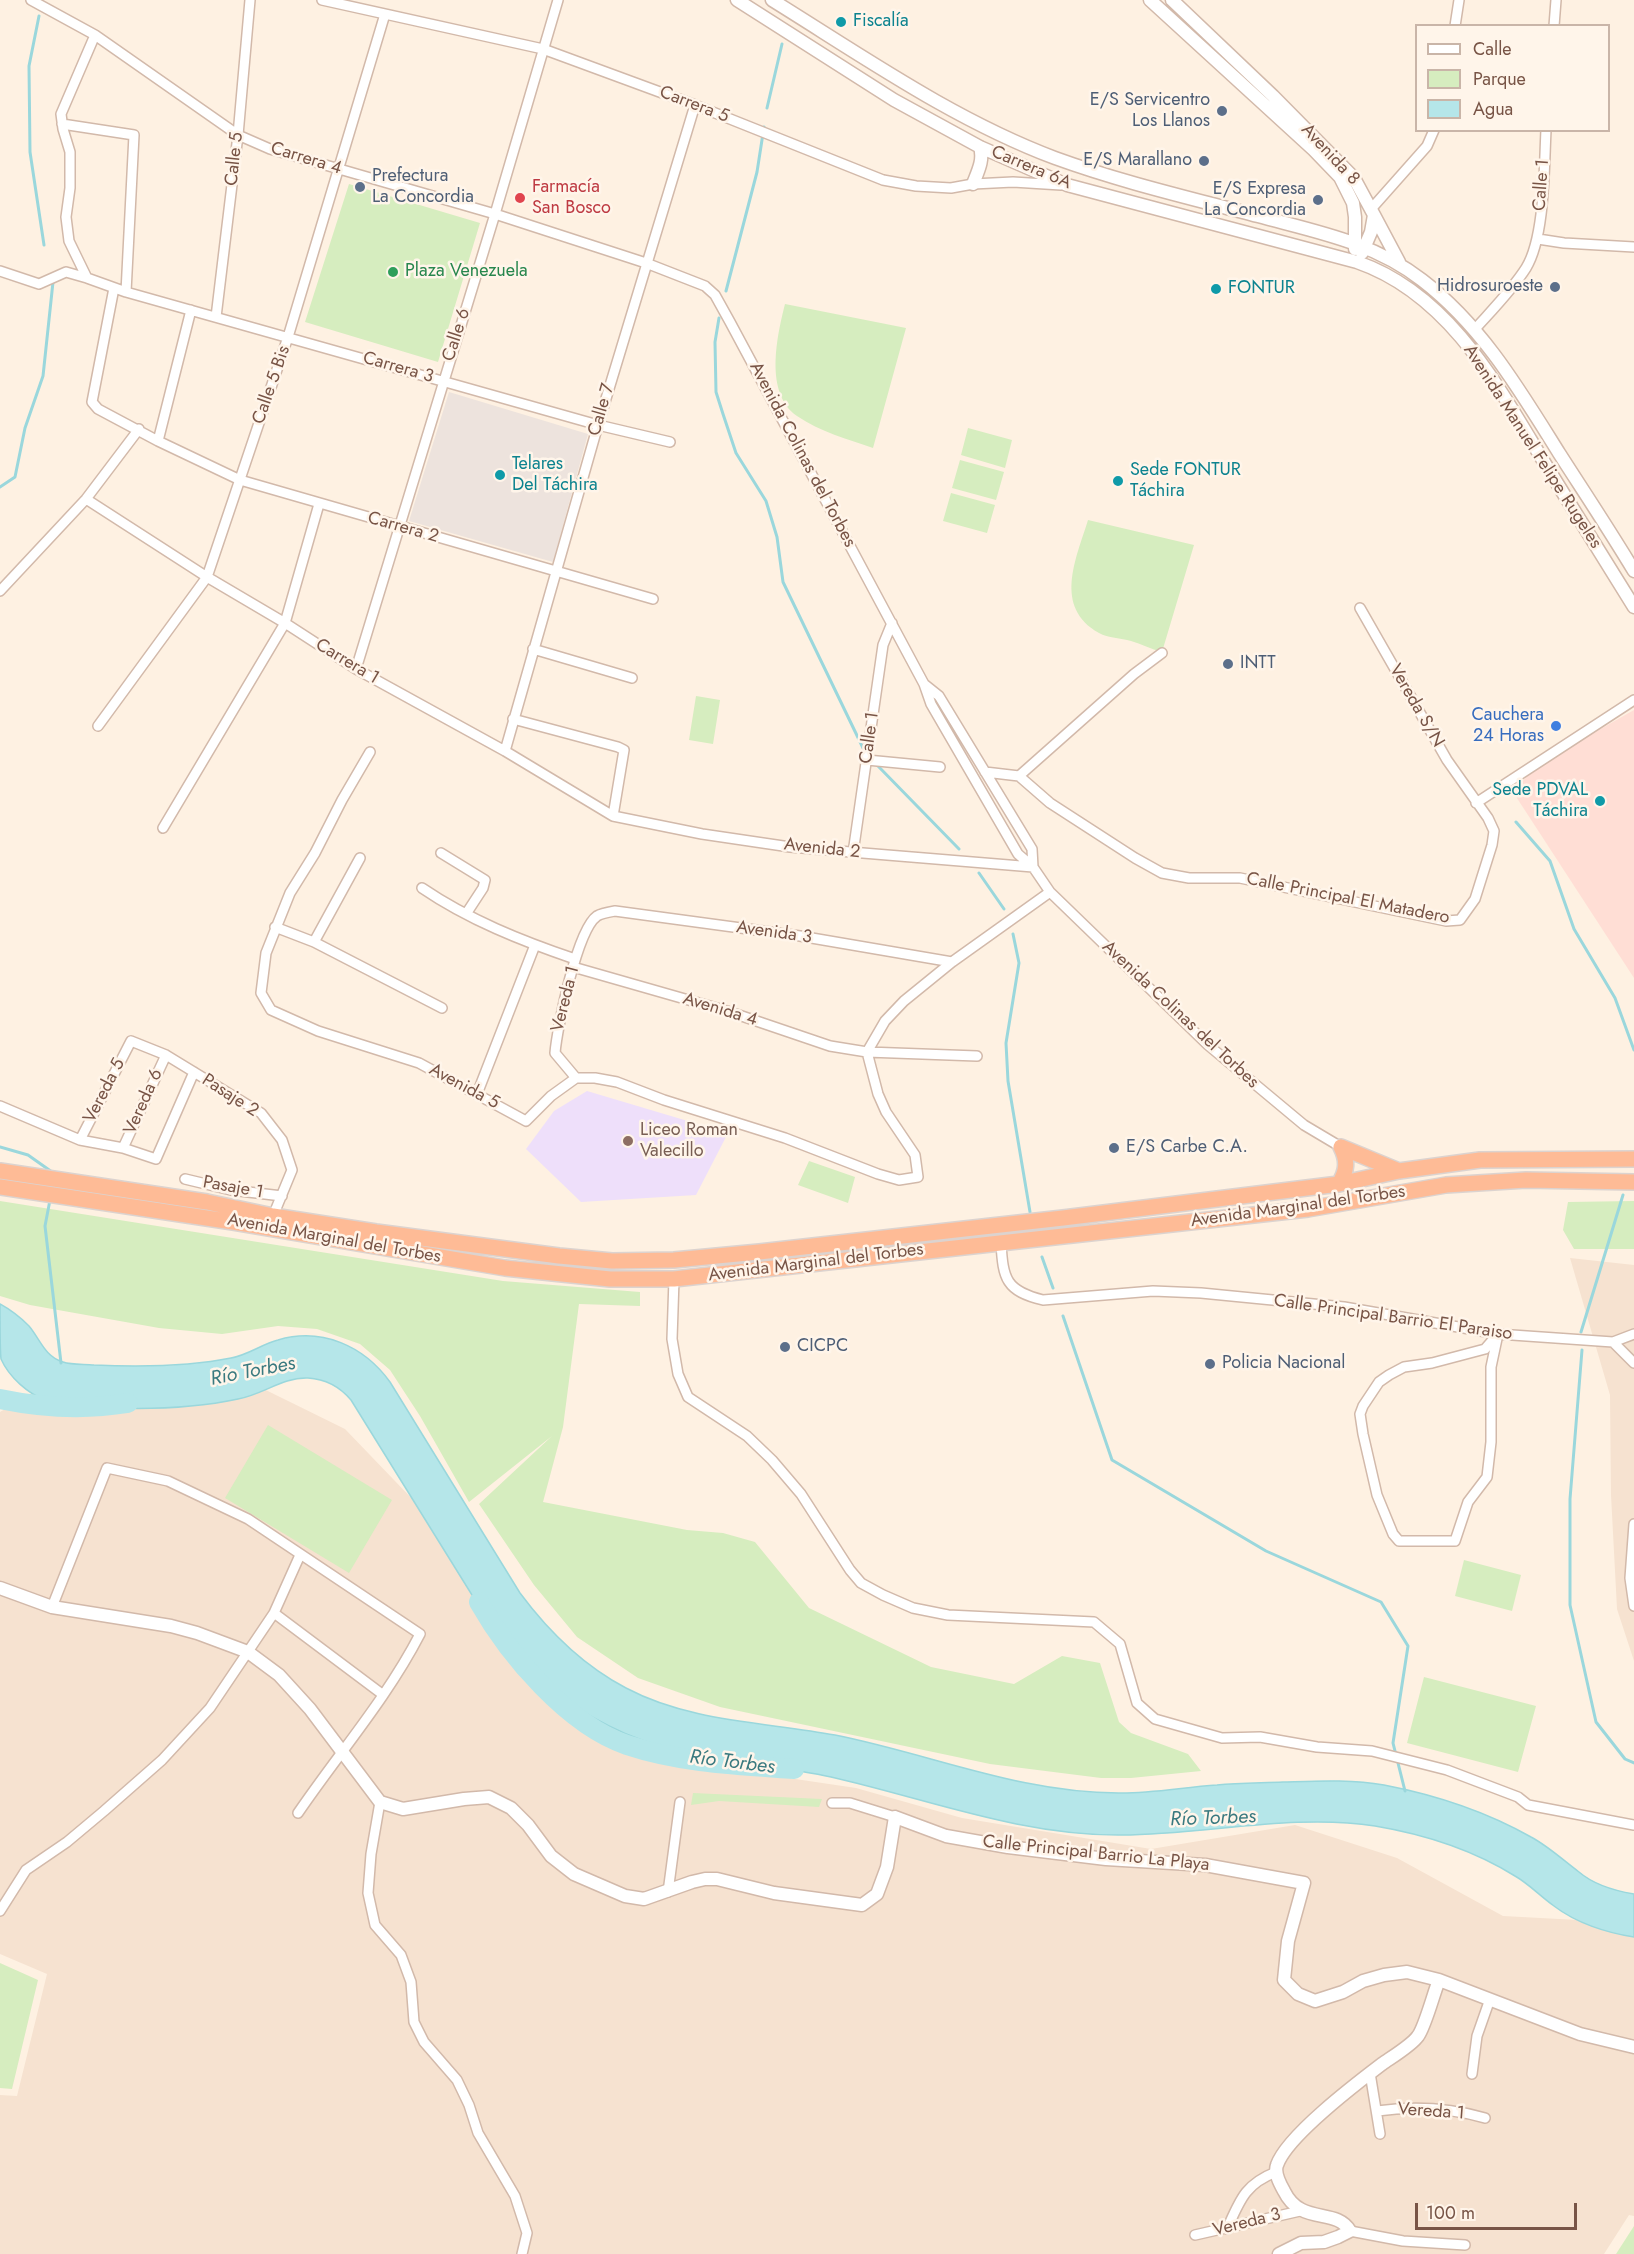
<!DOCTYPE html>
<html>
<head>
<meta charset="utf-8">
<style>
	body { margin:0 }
	#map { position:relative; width:1634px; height:2254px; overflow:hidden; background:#fef1e2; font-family:Jost,sans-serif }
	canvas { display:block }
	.legend { position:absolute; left:1415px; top:24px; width:195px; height:108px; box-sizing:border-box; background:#fff5ea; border:2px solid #c9b5a8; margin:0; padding:8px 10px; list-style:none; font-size:18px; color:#785446 }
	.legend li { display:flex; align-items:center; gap:12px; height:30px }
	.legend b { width:30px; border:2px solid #c9b5a8 }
	.scale { position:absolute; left:1415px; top:2203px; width:162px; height:27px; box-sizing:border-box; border:3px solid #785446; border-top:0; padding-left:8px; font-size:18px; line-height:21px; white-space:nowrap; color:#785446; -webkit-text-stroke:4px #fff5ea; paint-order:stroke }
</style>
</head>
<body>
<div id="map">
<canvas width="1634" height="2254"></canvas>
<ul class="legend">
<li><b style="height:8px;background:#fff"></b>Calle</li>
<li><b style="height:16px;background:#d6edbf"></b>Parque</li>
<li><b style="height:16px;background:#b5e6e9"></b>Agua</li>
</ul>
<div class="scale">100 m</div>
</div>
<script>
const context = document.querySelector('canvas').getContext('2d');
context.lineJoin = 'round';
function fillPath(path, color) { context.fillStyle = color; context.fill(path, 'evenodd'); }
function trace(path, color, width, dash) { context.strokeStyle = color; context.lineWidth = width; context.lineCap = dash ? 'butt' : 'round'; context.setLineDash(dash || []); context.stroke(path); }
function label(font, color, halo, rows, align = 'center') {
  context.font = font + ' Jost,sans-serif'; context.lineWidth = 5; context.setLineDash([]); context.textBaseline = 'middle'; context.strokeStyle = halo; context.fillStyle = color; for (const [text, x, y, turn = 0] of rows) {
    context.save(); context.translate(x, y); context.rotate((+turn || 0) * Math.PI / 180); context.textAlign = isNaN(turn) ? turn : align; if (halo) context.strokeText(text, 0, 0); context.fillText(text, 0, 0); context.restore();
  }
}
fillPath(new Path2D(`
	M1570,1258L1634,1265V1661L1617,1609L1611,1495L1610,1395Z
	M78,1366L221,1368L345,1429L419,1506L476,1603L522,1658L602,1728L748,1772L856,1788L962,1818L1151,1849L1295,1825L1397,1858L1503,1916L1634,1923V2216L1629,2215L1604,2254H0V2095L17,2096L47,1974L0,1954V1412Z`), '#f6e2d0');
fillPath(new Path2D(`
	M1634,710V978L1513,792L1537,765Z`), '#ffded5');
fillPath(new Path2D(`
	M449,392L588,434L553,562L409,521Z`), '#ede3dd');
fillPath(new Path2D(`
	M587,1091L728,1133L696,1195L581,1202L526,1149L554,1111Z`), '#eedffa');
fillPath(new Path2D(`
	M349,184L480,223L438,362L305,322Z
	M785,304L906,328L873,448C848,439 820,432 797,416C764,393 777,336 785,304Z
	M968,428L1012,440L1005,468L961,455Z
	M960,460L1004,472L996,500L952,488Z
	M951,493L995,505L987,533L943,521Z
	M1088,520L1194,545L1162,652C1151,649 1141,644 1131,641C1121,638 1108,638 1099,633C1053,607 1076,559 1088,520Z
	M696,696L720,700L713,744L689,740Z
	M809,1161L855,1177L848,1203L798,1185Z
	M0,1201L503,1281L640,1292V1306L579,1304L563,1427L543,1502L687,1530L723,1533L755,1542L809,1608L931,1667L1014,1684L1062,1656L1100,1663L1119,1722L1131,1733L1188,1754L1201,1771L1131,1778H1101L990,1764L720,1707L638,1678L577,1637L534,1585L479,1504L552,1436L469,1502L420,1416L390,1370L360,1344L317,1329L278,1326L222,1334L159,1328L30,1305L0,1296Z
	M1634,1201V1249H1574L1563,1230L1568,1202Z
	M268,1425L392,1500L349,1573L225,1498Z
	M1464,1560L1521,1575L1512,1611L1455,1596Z
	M1424,1677L1536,1706L1518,1772L1407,1743Z
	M693,1793L822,1799L819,1807L719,1801L691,1805Z
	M0,1963L38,1980L12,2089L0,2088Z
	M1634,2226V2254H1616Z`), '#d6edbf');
const water = new Path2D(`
	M0,1304C11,1310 20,1317 29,1326C40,1339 45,1357 63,1362C72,1365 84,1364 94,1365C140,1367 187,1367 231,1358C248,1355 262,1344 278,1340C322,1327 364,1346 390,1382L520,1593C549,1632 582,1665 626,1688C690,1722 765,1722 835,1735C931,1754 1022,1794 1122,1793C1154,1793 1185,1787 1217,1785C1239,1783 1261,1783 1283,1782C1317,1781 1351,1779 1384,1785C1436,1795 1485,1811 1531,1837C1548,1846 1563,1860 1579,1872C1593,1884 1616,1891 1634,1894V1937C1607,1933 1576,1923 1554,1906C1540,1896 1529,1884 1515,1876C1473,1850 1423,1834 1375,1826C1293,1813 1204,1835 1122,1835C1021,1836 928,1799 831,1777C756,1761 679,1762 609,1726C558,1701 519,1661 485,1616L351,1400C340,1387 325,1379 308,1378C283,1377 262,1395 238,1399C191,1409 141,1410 92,1407C77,1406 61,1406 47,1401C28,1394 9,1377 1,1359C0,1351 0,1315 0,1304Z`);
fillPath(water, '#b5e6e9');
trace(water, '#9ad7dc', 1.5);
trace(new Path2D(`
	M39,16L29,66L30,152L44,245
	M767,108L782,44
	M726,291L757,172L764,127
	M719,318L715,342L716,392L723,414L736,453L766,501L777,537L783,582L863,748
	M0,487L15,477L25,428L43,376L53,282
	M877,765L959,849
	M1516,822L1550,861L1574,929L1615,998L1634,1050
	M979,873L1004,909
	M1013,934L1019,963L1006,1043L1008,1081L1030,1212
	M0,1147L28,1155L52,1172
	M50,1200L45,1226L61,1363
	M1042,1257L1053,1288
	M1063,1316L1112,1460L1266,1551L1381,1602L1408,1646L1393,1743L1405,1791
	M1581,1332L1623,1195
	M1582,1350L1570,1499V1605L1596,1722L1625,1759L1634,1763`), '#9ad7dc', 3);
trace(new Path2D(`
	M0,1399C43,1408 85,1410 128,1403
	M479,1602C509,1655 568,1725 627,1745C681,1763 738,1765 794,1769`), '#b5e6e9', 20);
const minor = new Path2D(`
	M31,0L95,35L238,135L270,149L495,214L646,263L705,286L715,295L730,322L924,684L931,704L1018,854L1033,867L1050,892L1208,1045L1304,1125L1341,1147
	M322,0L543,49L695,105L883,180L916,186L951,188L973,184L1013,182L1061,185
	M1455,26L1459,0
	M1554,26L1556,0
	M95,35L61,114L63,129L70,152V188L66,217L69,241L87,278L126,292L598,425L670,442
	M62,124L134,135L126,292
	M1372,208L1427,146L1434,130
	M1538,239L1564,243L1634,247
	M0,271L39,284L66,272L87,278
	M114,288L92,402L98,409L158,441L240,480L653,599
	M216,317L238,135L250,0
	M1475,329C1493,309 1512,290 1526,268C1545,237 1544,168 1546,130
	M158,441L191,310
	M86,499L207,577L285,623L356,669L505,751L613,816L702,834L790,847L1033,867
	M0,591L86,499L139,429
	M533,649L632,678
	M356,669L495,214L558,0
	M924,684L939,696L1032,849L1033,867
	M513,719L618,747L624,750L613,816
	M98,726L207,577L288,337L385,14
	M505,751L598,425L695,105
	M370,752L342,800L315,853L290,893L266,953L261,993L271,1010L318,1031L419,1063L526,1121L551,1096L576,1078H595L617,1082L664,1100L785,1138L878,1174L899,1180L918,1177L915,1155L886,1112L878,1094L867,1052L885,1021L904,1001L952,962L1050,892
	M867,760L940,767
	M985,772L1019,776
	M1019,776L1050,803L1135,858L1162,873L1189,878H1240L1446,921L1460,920L1475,899L1492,845L1494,831L1488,818L1447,760L1360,608
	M1019,776L1134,674L1162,653
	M1476,803L1634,700
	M163,828L285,623L319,504
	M441,853L485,880L483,888L466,914
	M853,853L883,645L892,623
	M422,888C469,920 522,941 575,959
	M275,927L314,942L442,1008
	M314,942L360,858
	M573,967L727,1011L830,1046L867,1052L977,1056
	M576,1078L555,1053C557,1028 577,930 597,916C602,913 609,912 615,911L800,936L952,962
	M477,1094L535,945
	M0,1106L80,1140L123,1148L156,1159L194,1072
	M80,1140L131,1041L166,1055L261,1113L282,1140L292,1170L273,1216
	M123,1148L166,1055
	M185,1179L231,1190L282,1196
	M1001,1243C1003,1279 1006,1291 1043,1300L1153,1291L1201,1293L1344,1307L1498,1334L1613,1342L1634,1363
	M674,1279L672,1339L678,1374L688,1397L747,1436L772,1460L801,1494L850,1570L861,1583L883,1595L913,1608L948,1615L1094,1622L1120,1644L1137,1703L1155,1719L1222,1738L1260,1737L1317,1747L1372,1751L1447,1770L1518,1797L1528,1805L1634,1825
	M1498,1334L1491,1367V1442L1487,1477L1468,1502L1455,1541H1399L1393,1534L1377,1495L1363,1434L1360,1414L1363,1406L1379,1382L1389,1375L1404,1367L1432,1363L1485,1349Z
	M1613,1342L1634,1334
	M1634,1524L1630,1578L1634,1606
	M52,1607L107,1468L168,1481L248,1519L420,1634C387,1698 339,1753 298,1813
	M274,1613L382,1694
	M380,1802L371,1854L368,1893L375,1925L401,1955L411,1982L414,2022L424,2042L457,2080L469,2105L478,2133L515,2196L527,2233L522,2254
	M832,1803H850L895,1817
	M668,1892L680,1802
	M0,1911L26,1870L67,1842L104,1811L162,1760L210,1708L274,1613L300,1555
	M1370,2073L1380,2134
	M1472,2074L1477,2036L1490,1999
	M1377,2111C1413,2106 1450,2108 1485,2118
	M1227,2229C1240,2200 1245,2184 1276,2172
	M1350,2231L1403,2241L1465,2245
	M1195,2235L1300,2211`);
const tertiary = new Path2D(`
	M737,0L894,100L980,147L1067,185L1357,262C1450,294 1499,388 1547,467C1576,514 1605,561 1634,607
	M772,0C864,57 954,120 1055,158C1121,182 1190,198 1258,216C1317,232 1373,242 1422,280C1482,326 1519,389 1559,453C1584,492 1610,531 1634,571
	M1150,0L1314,150L1340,177L1353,203L1355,217V249
	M1172,0L1273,96L1354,178L1374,215L1371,232L1362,253
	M973,184C978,171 984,160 980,147
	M1374,215L1399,262
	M0,1588L52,1607L171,1626L197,1633L248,1652L279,1675L310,1709L380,1802L403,1809L464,1799L489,1797L511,1808L528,1825L551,1856L574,1874L625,1896L644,1899L692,1882L705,1879H717L774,1893L862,1905L877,1894L887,1867L895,1817L946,1836L1008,1847L1106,1859L1205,1865L1304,1883L1288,1941L1284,1980L1298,1994L1315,2001L1343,1992L1363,1981L1384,1975L1407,1972L1439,1980L1580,2034L1634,2047
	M1279,2254L1301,2243L1324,2242L1338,2237L1350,2231C1336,2207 1301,2226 1284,2191C1280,2184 1274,2173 1277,2165C1287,2136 1357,2083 1382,2064C1392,2057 1412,2045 1418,2036C1425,2027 1434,1992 1439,1980`);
const trunk = new Path2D(`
	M1341,1147L1399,1171
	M0,1171L207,1202L273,1216L376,1232L559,1256L612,1261L674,1260L759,1252L1063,1218L1339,1184L1399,1171L1480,1160L1634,1159
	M1339,1184C1347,1171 1348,1161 1341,1147
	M0,1187L233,1222L505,1268L610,1279H674L1308,1209L1446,1185L1526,1180L1634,1182`);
trace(minor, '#d2b9aa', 12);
trace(tertiary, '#d2b9aa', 15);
trace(trunk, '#dcd3cf', 18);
trace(minor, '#fff', 9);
trace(tertiary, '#fff', 12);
trace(trunk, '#febb96', 15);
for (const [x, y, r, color] of [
	[841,22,6,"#0f9aa8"],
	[1222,111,6,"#5c6f8a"],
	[1204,161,6,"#5c6f8a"],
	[360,187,6,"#5c6f8a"],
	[520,198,6,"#e0444e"],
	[1318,200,6,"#5c6f8a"],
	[393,272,6,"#2e9e5b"],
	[1555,287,6,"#5c6f8a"],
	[1216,289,6,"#0f9aa8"],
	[500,475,6,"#0f9aa8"],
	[1118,481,6,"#0f9aa8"],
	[1228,664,6,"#5c6f8a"],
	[1556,726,6,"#3f7fe0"],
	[1600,801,6,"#0f9aa8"],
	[628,1141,6,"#8d6e63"],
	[1114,1148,6,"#5c6f8a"],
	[785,1347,6,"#5c6f8a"],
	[1210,1364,6,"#5c6f8a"]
]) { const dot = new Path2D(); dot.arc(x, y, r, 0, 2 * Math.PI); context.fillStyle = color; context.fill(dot); trace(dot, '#fff5ea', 2); }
label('18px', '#0d838f', '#fff5ea', [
	["Fiscalía",853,22],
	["FONTUR",1228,289],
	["Telares",512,465],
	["Del Táchira",512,486],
	["Sede FONTUR",1130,471],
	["Táchira",1130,492],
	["Sede PDVAL",1588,791,"right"],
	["Táchira",1588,812,"right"]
], 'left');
label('18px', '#4e5e75', '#fff5ea', [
	["E/S Servicentro",1210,101,"right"],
	["Los Llanos",1210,122,"right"],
	["E/S Marallano",1192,161,"right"],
	["Prefectura",372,177],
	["La Concordia",372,198],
	["E/S Expresa",1306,190,"right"],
	["La Concordia",1306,211,"right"],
	["Hidrosuroeste",1543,287,"right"],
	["INTT",1240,664],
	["E/S Carbe C.A.",1126,1148],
	["CICPC",797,1347],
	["Policia Nacional",1222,1364]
], 'left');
label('18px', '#785446', '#fff5ea', [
	["Carrera 5",694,105,21],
	["Avenida 8",1330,155,47],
	["Calle 5",235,159,-84],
	["Carrera 4",306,159,17],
	["Carrera 6A",1031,168,23],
	["Calle 1",1542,185,-86],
	["Calle 6",457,335,-72],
	["Carrera 3",398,368,16],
	["Calle 5 Bis",272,385,-71],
	["Calle 7",602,410,-74],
	["Avenida Manuel Felipe Rugeles",1532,447,57],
	["Avenida Colinas del Torbes",802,455,62],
	["Carrera 2",403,528,16],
	["Carrera 1",347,662,31],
	["Vereda S/N",1416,706,60],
	["Calle 1",870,738,-82],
	["Avenida 2",822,849,6],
	["Calle Principal El Matadero",1348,899,11],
	["Avenida 3",774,933,8],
	["Vereda 1",566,999,-76],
	["Avenida 4",720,1010,17],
	["Avenida Colinas del Torbes",1180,1015,43],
	["Avenida 5",464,1087,28],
	["Vereda 5",105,1091,-63],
	["Pasaje 2",230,1096,33],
	["Vereda 6",144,1102,-66],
	["Pasaje 1",233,1188,10],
	["Avenida Marginal del Torbes",1298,1207,-8],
	["Avenida Marginal del Torbes",334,1239,10],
	["Avenida Marginal del Torbes",816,1263,-7],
	["Calle Principal Barrio El Paraiso",1393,1318,8],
	["Calle Principal Barrio La Playa",1096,1854,6],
	["Vereda 1",1431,2112,4],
	["Vereda 3",1247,2223,-14]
]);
label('18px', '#be3a42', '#fff5ea', [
	["Farmacía",532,188],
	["San Bosco",532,209]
], 'left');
label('18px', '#27864d', '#fff5ea', [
	["Plaza Venezuela",405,272]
], 'left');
label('18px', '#366cbe', '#fff5ea', [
	["Cauchera",1544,716],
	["24 Horas",1544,737]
], 'right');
label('18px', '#785e54', '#fff5ea', [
	["Liceo Roman",640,1131],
	["Valecillo",640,1152]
], 'left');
label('italic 20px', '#39797f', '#fff5ea', [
	["Río Torbes",253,1372,-11],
	["Río Torbes",732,1763,7],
	["Río Torbes",1213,1819,-2]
]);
</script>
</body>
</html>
